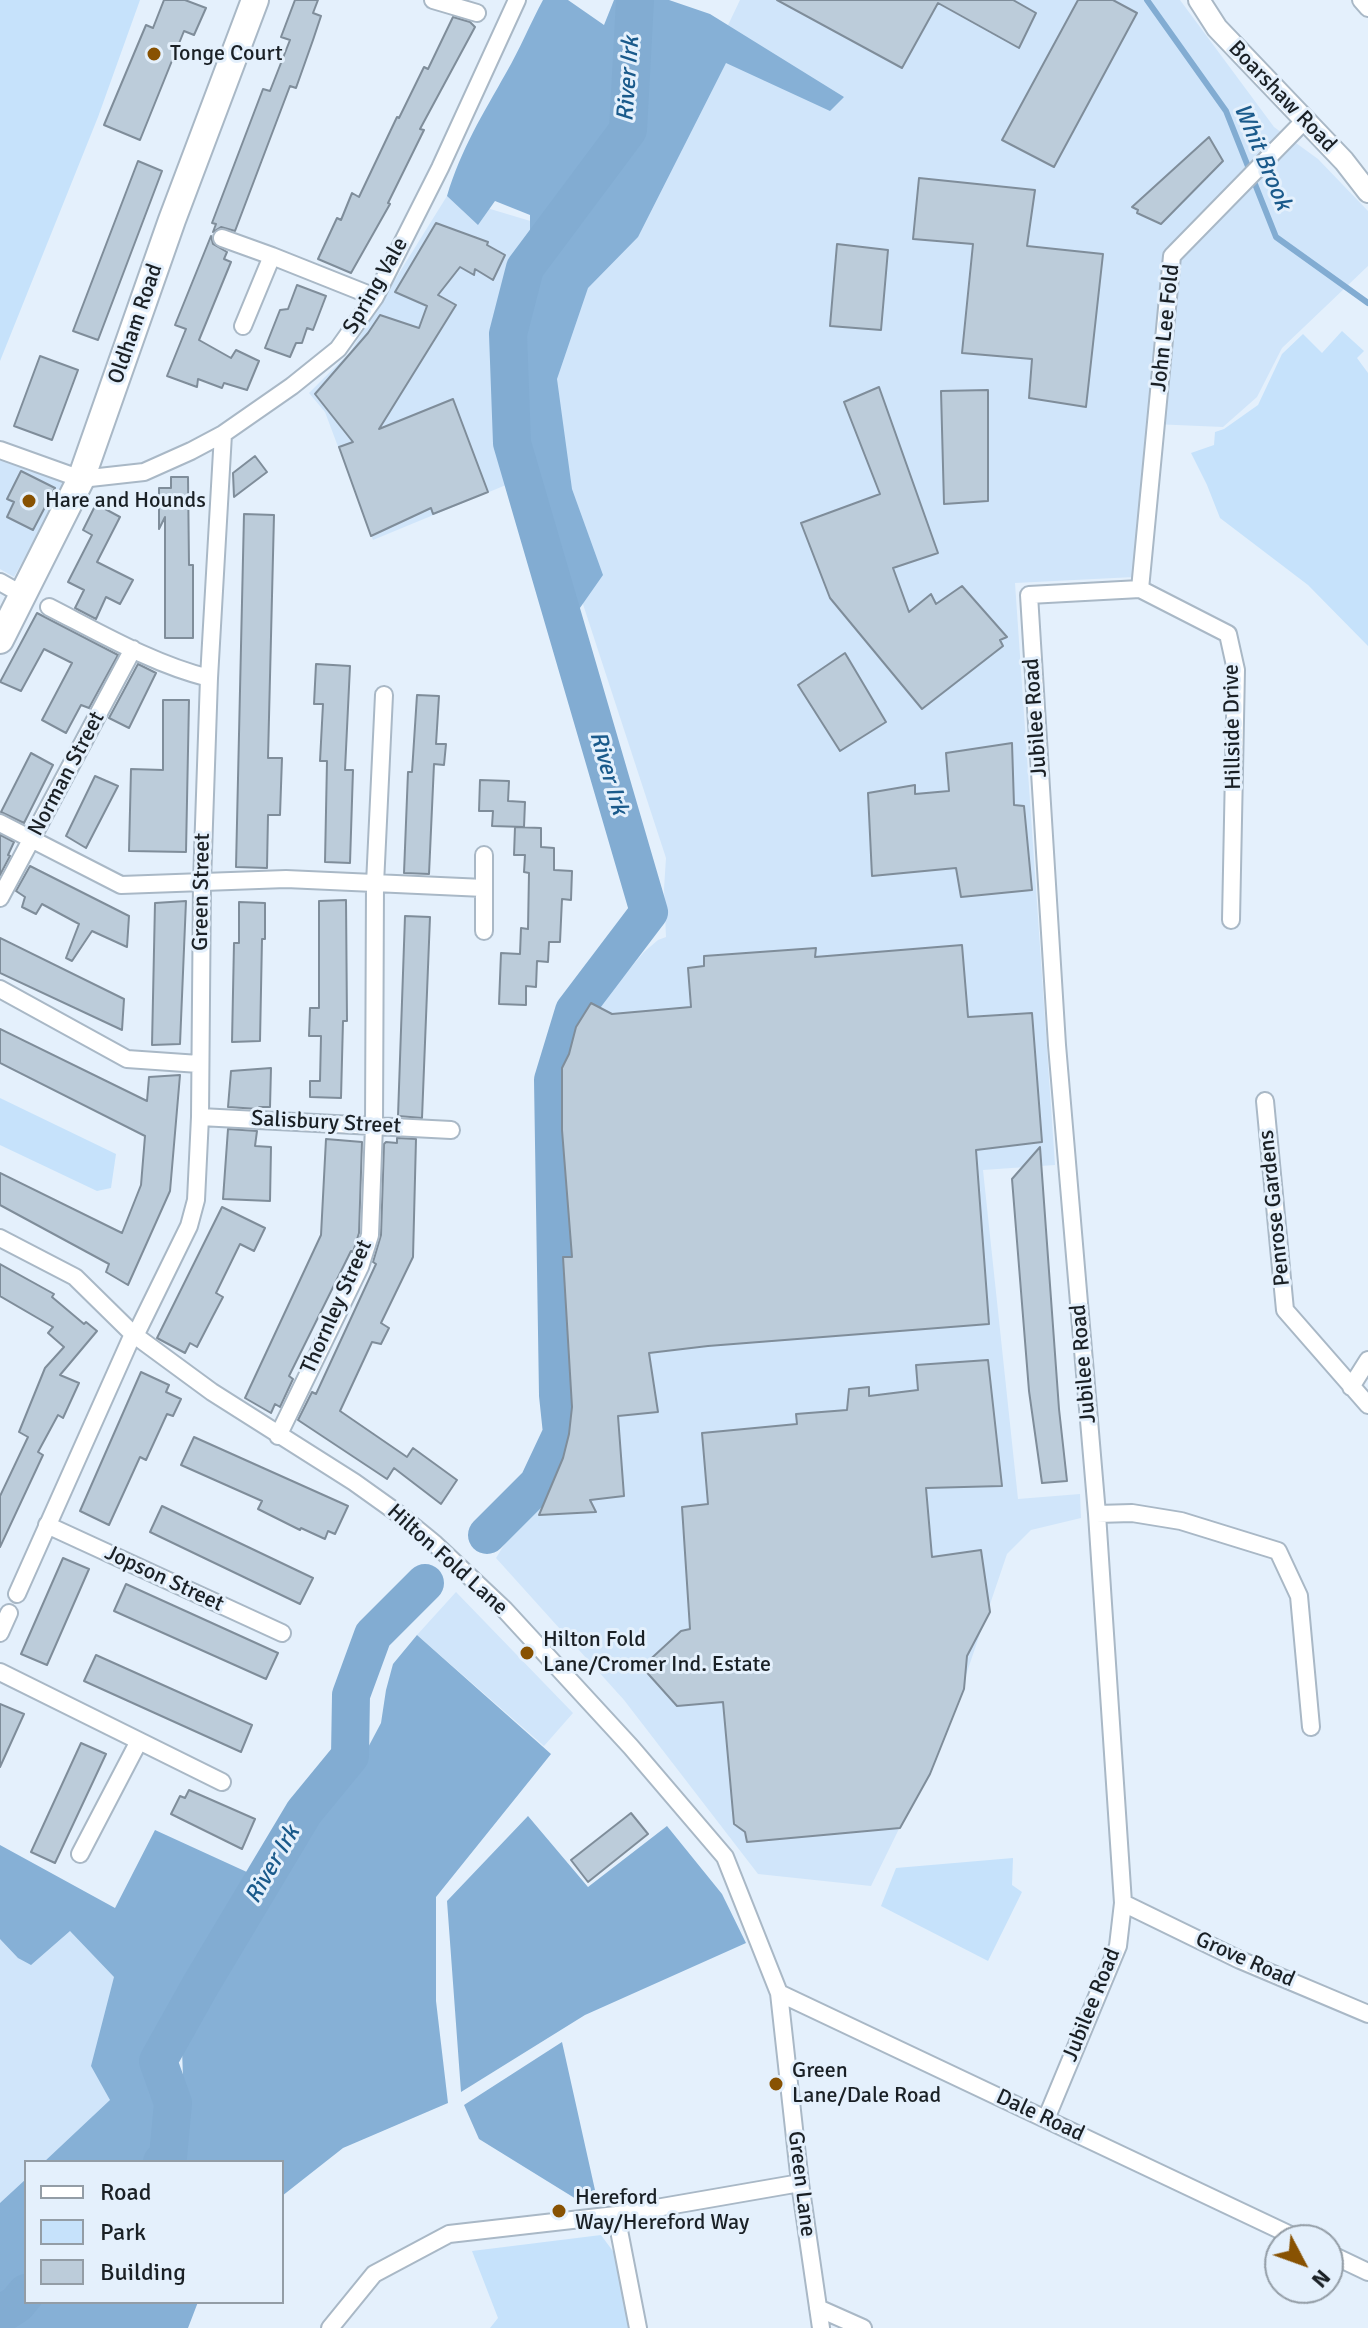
<!DOCTYPE html>
<html>
<head>
<meta charset="utf-8">
<style>
	body { margin:0 }
	#map { position:relative; width:1368px; height:2328px; overflow:hidden; background:#e4f0fc; font-family:Signika,sans-serif }
	canvas { display:block }
	.legend { position:absolute; left:24px; top:2160px; width:260px; height:144px; box-sizing:border-box; background:#e4f0fc; border:2px solid #939da6; margin:0; padding:10px 14px; list-style:none; font-size:24px; color:#1a2025 }
	.legend li { display:flex; align-items:center; gap:16px; height:40px }
	.legend b { width:40px; border:2px solid #939da6 }
	.north { position:absolute; left:1264px; top:2224px; width:80px; height:80px; box-sizing:border-box; background:#e4f0fc; border:2px solid #939da6; border-radius:50%; rotate:131deg; font-size:22px; font-weight:700; line-height:32px; text-align:center; color:#1a2025 }
	.north::after { content:''; display:block; margin:auto; width:28px; height:36px; background:#885202; clip-path:polygon(50% 0,100% 100%,50% 72%,0 100%) }
</style>
</head>
<body>
<div id="map">
<canvas width="1368" height="2328"></canvas>
<ul class="legend">
<li><b style="height:10px;background:#fff"></b>Road</li>
<li><b style="height:22px;background:#c6e2fb"></b>Park</li>
<li><b style="height:22px;background:#bcccda"></b>Building</li>
</ul>
<div class="north">N</div>
</div>
<script>
const context = document.querySelector('canvas').getContext('2d');
context.lineJoin = 'round';
function fillPath(path, color) { context.fillStyle = color; context.fill(path, 'evenodd'); }
function trace(path, color, width, dash) { context.strokeStyle = color; context.lineWidth = width; context.lineCap = dash ? 'butt' : 'round'; context.setLineDash(dash || []); context.stroke(path); }
function label(font, color, halo, rows, align = 'center') {
  context.font = font + ' Signika,sans-serif'; context.lineWidth = 6; context.setLineDash([]); context.textBaseline = 'middle'; context.strokeStyle = halo; context.fillStyle = color; for (const [text, x, y, turn = 0] of rows) {
    context.save(); context.translate(x, y); context.rotate((+turn || 0) * Math.PI / 180); context.textAlign = isNaN(turn) ? turn : align; if (halo) context.strokeText(text, 0, 0); context.fillText(text, 0, 0); context.restore();
  }
}
fillPath(new Path2D(`
	M740,0H1180L1274,127L1318,159L1368,211V266L1282,348L1257,397L1223,427L1153,424L1134,577L1015,583L1055,1165L983,1170L1018,1499L1080,1494L1081,1518L1031,1530L1007,1554L947,1731L871,1886L758,1874L624,1700L496,1558L558,1457L568,1432L558,1170L561,1068L599,1005L644,952L658,940L666,937L664,889L666,858L562,540L535,473L373,540L325,412L309,393L350,352L447,196L547,226L620,252Z
	M0,460L69,478L14,577L0,569Z
	M456,1592L573,1713L544,1746L417,1635Z
	M0,1866L137,1980L128,2100L62,2162H26V2195L0,2219Z`), '#d0e5fa');
fillPath(new Path2D(`
	M0,0H140L98,117L0,361Z
	M1342,331L1364,351L1357,358L1368,373V646L1308,585L1220,518L1207,485L1191,453L1214,445L1215,432L1224,429L1258,405L1282,354L1303,334L1322,353Z
	M0,1098L116,1154L111,1188L97,1191L0,1145Z
	M1013,1858L1012,1885L1022,1892L988,1961L881,1906L896,1868Z
	M601,2235L615,2254L629,2328H490L498,2318L472,2251Z`), '#c6e2fb');
fillPath(new Path2D(`
	M543,0H568L604,25L614,0H669L710,14L844,97L830,111L726,63L638,237L588,288L557,379L572,489L603,575L575,615L541,510L502,426L500,342L530,246V215L495,201L478,225L447,196C461,149 483,114 506,73C520,49 530,24 543,0Z
	M417,1635L551,1754L436,1897V2001L448,2103L343,2148L282,2196V2162H177L181,2150L184,2107L182,2049L288,1862L364,1755L381,1723L386,1690L393,1664Z
	M528,1816L588,1887L667,1826L722,1894L746,1943L585,2015L461,2092L447,1901Z
	M155,1830L249,1873L150,2042C149,2050 147,2060 148,2068C154,2105 179,2131 143,2162H44L110,2100L91,2066L114,1977L70,1931L31,1965L18,1958L0,1939V1845L115,1908Z
	M562,2042L597,2199L581,2202L479,2139L464,2105Z
	M26,2179V2274L0,2300V2203Z
	M35,2302H198L188,2328H0L25,2312Z`), '#86b0d6');
trace(new Path2D(`
	M1147,0L1226,111L1276,237L1368,303`), '#82acd2', 6);
trace(new Path2D(`
	M487,1535L538,1484L562,1433L558,1395L553,1080L574,1011L649,912L512,443L508,334L525,268L628,130L635,0
	M162,2162L168,2157L173,2103L158,2061L200,1986L304,1812L350,1756L351,1695L373,1635L425,1583
	M0,2315L17,2304L26,2293`), '#82acd2', 38);
const building = new Path2D(`
	M164,0H185L206,8L194,35L184,31L140,140L104,125L146,25L153,28Z
	M295,0H318L313,13L321,16L313,40L296,88L290,86L235,231L221,227L213,232L216,224L212,223L263,89L270,91L290,40L281,37Z
	M777,0H1013L1036,13L1019,48L938,3L902,68Z
	M1078,0H1113L1137,13L1054,167L1002,140Z
	M453,17L470,22L475,27L420,129L424,130L388,203L390,204L351,273L318,259L337,218L341,220L352,193L359,197L397,117L399,118L424,67L428,69Z
	M1209,137L1223,161L1161,224L1137,213L1138,210L1132,207Z
	M138,161L162,171L98,340L73,331Z
	M919,178L1035,190L1027,246L1103,254L1086,407L1029,398L1032,359L962,353L973,244L913,239Z
	M436,223L488,242L487,245L505,255L493,280L475,269L474,275L460,267L438,295L456,305L379,429L453,399L488,492L433,514L431,508L371,536L339,447L353,442L315,394L368,333L380,315L419,328L427,306L395,292Z
	M211,236L213,244L227,252L224,259L231,262L199,340L231,358L236,350L259,361L247,390L224,383L222,388L198,379L197,387L167,376L186,329L175,325Z
	M837,244L888,250L881,330L830,326Z
	M297,285L326,296L313,330L307,328L302,343H296L290,357L265,348L280,310L288,309Z
	M40,356L78,370L52,440L14,426Z
	M879,387L938,553L893,568L909,612L931,594L936,604L962,586L1007,637L1000,640L1003,646L922,709L830,598L801,523L880,494L844,402Z
	M988,390V501L944,504L941,391Z
	M255,456L267,472L234,497L233,473Z
	M21,471L55,488L33,530L7,517L14,502L7,499Z
	M171,477H188L189,565H193V638H165V517L159,529V488H171Z
	M96,504L120,517L97,562L133,580L120,604L106,597L96,619L75,608L84,590L68,582L92,535L83,530Z
	M244,514L274,515L268,758H282L280,815H268L267,868L236,867Z
	M37,613L118,655L89,708L81,705L66,733L42,720L72,663L44,649L21,691L0,682Z
	M845,653L886,722L840,751L798,685Z
	M138,664L156,673L129,728L109,718Z
	M316,664L350,666L345,770H353L350,863L325,862L327,761H320L323,704H314Z
	M417,695L439,696L436,744H446L444,765L434,764L429,874L404,873L408,772H412Z
	M163,700H189L186,852L129,851L131,769L163,770Z
	M1012,743L1014,805L1024,806L1032,890L961,897L956,868L872,876L868,793L915,785V794L949,791L946,753Z
	M31,753L53,765L24,823L1,812Z
	M95,776L118,786L86,848L66,836Z
	M480,780L509,781L508,801L525,802L524,827L492,826L493,811H479Z
	M515,827L541,828V847L554,848V870L572,871L571,900L562,899L560,942H549L548,962L537,961L536,987L526,986V1005L499,1004L501,953L520,954L521,928L528,929L529,873L524,872L525,855H514Z
	M0,835L14,842L8,855L10,856L0,875Z
	M30,866L129,916L127,947L92,931L72,961L66,958L79,924L42,904L36,914L22,907L25,897L16,891Z
	M346,900L347,1021H343L341,1098L310,1097V1081H320L321,1036H309L310,1008H319V901Z
	M186,901L180,1044L152,1045L155,903Z
	M239,902L265,903V939H262L260,1041L232,1042L234,943H239Z
	M405,916L430,917L422,1118L398,1116Z
	M0,938L124,999L122,1030L0,973Z
	M962,945L968,1017L1032,1013L1042,1142L976,1150L989,1324L708,1346L649,1353L658,1412L618,1416L624,1496L590,1500L596,1512L539,1515L563,1458L569,1434L572,1407L563,1257H572L562,1130V1068L569,1054L576,1027L591,1003L612,1014L691,1007L688,968L704,966V956L816,948L815,957Z
	M0,1029L147,1101L149,1077L180,1075L170,1191L128,1285L106,1272L109,1264L0,1205V1173L122,1233L141,1185L145,1136L0,1063Z
	M271,1068L270,1107H259L258,1109L228,1107L231,1071Z
	M228,1129L257,1131L255,1146L271,1147L270,1201L223,1199Z
	M397,1138L416,1139L413,1257L381,1323L389,1328L381,1344L372,1342L340,1411L407,1457L413,1448L457,1480L441,1504L394,1468L387,1479L298,1420L312,1392L316,1394L376,1264L373,1262L381,1235L384,1144L386,1142L397,1143Z
	M326,1139L362,1142L359,1233L353,1252L351,1251L289,1376L293,1379L280,1407L275,1404L271,1413L245,1398L321,1235Z
	M1040,1147L1059,1409L1067,1481L1042,1483L1029,1391L1012,1179Z
	M222,1207L265,1228L254,1251L240,1244L216,1293L223,1297L213,1316L197,1347L190,1343L185,1353L157,1338Z
	M0,1264L54,1294L52,1297L84,1324L86,1322L97,1331L60,1375L79,1383L63,1418L58,1415L38,1452L43,1455L0,1547V1496L28,1437L19,1432L45,1368L64,1347L48,1333L53,1327L0,1296Z
	M988,1360L1002,1486L926,1488L932,1557L981,1550L990,1612L967,1656L964,1689L930,1774L900,1828L747,1842L745,1832L734,1824L723,1702L677,1706L642,1667L681,1631L690,1629L682,1507L708,1504L702,1433L797,1424L796,1414L847,1410L849,1389L869,1387V1396L918,1390L916,1365Z
	M141,1372L169,1385L166,1392L181,1399L173,1416L167,1414L146,1460L140,1457L109,1525L80,1511Z
	M194,1437L348,1506L335,1534L328,1531L325,1539L301,1528L300,1530L258,1509L262,1501L181,1465Z
	M162,1506L313,1578L300,1604L150,1532Z
	M63,1558L89,1569L47,1665L21,1654Z
	M126,1584L278,1653L266,1679L114,1611Z
	M96,1655L252,1725L241,1752L84,1681Z
	M0,1704L24,1714L0,1767Z
	M81,1743L106,1754L55,1863L31,1852Z
	M189,1790L255,1819L242,1849L171,1814L180,1796L185,1798Z
	M631,1813L648,1834L588,1882L571,1860Z`);
fillPath(building, '#bcccda');
trace(building, '#7f8d9a', 2);
const minor = new Path2D(`
	M433,0L477,13
	M1361,0L1368,8
	M222,238L272,256L375,297
	M243,326L272,256
	M0,450L81,479L144,472L191,451L223,434L292,386L338,349L375,297L440,168L517,0
	M0,582L23,595
	M1140,589L1172,256L1305,120
	M1140,589L1228,634L1236,670L1231,920
	M49,607C100,633 153,664 209,678
	M0,823L121,885L286,879L484,888
	M0,898L133,649
	M484,931V855
	M0,989L127,1059L199,1064
	M1265,1101L1285,1310L1368,1405
	M200,1117L451,1130
	M0,1238L75,1277L133,1334L212,1392L354,1482L396,1512L435,1544L504,1609L631,1747L725,1857L779,1993L800,2183L821,2328
	M135,1336L189,1226L196,1200L200,1117L202,882L209,678L223,434
	M1351,1387L1368,1360
	M278,1436L360,1267L370,1235L374,1125L375,884L384,695
	M1097,1514L1132,1513L1181,1521L1278,1551L1299,1596L1311,1727
	M47,1525L282,1633
	M17,1594L133,1334
	M0,1633L9,1613
	M0,1672L222,1782
	M80,1854L139,1741
	M1123,1903L1240,1960L1368,2014
	M779,1993L1301,2240
	M1046,2119L1118,1946L1123,1903L1097,1514L1057,1045L1029,595L1140,589
	M616,2215L638,2328
	M1328,2253L1368,2272
	M818,2308L863,2328
	M330,2328L374,2274L449,2234L616,2215L800,2183`);
const tertiary = new Path2D(`
	M1199,0L1217,28L1344,161L1368,192`);
const primary = new Path2D(`
	M0,640L81,479L172,220L255,0`);
trace(minor, '#a9b8c6', 20);
trace(tertiary, '#a9b8c6', 24);
trace(primary, '#a9b8c6', 30);
trace(minor, '#fff', 16);
trace(tertiary, '#fff', 20);
trace(primary, '#fff', 26);
for (const [x, y, r, color] of [
	[154,54,8,"#885202"],
	[29,501,8,"#885202"],
	[527,1653,8,"#885202"],
	[776,2084,8,"#885202"],
	[559,2211,8,"#885202"]
]) { const dot = new Path2D(); dot.arc(x, y, r, 0, 2 * Math.PI); context.fillStyle = color; context.fill(dot); trace(dot, '#e4f0fc', 3); }
label('22px', '#1a2025', '#e4f0fc', [
	["Tonge Court",170,54],
	["Hare and Hounds",45,501],
	["Hilton Fold",543,1640],
	["Lane/Cromer Ind. Estate",543,1665],
	["Green",792,2071],
	["Lane/Dale Road",792,2096],
	["Hereford",575,2198],
	["Way/Hereford Way",575,2223]
], 'left');
label('22px', '#1a2025', '#e4f0fc', [
	["Boarshaw Road",1282,97,46],
	["Spring Vale",376,286,-60],
	["Oldham Road",136,324,-71],
	["John Lee Fold",1166,328,-84],
	["Jubilee Road",1036,718,-94],
	["Hillside Drive",1233,727,-91],
	["Norman Street",67,774,-62],
	["Green Street",202,892,-89],
	["Salisbury Street",326,1123,3],
	["Penrose Gardens",1275,1208,-96],
	["Thornley Street",337,1307,-66],
	["Jubilee Road",1084,1364,-95],
	["Hilton Fold Lane",447,1560,42],
	["Jopson Street",164,1579,25],
	["Grove Road",1245,1960,24],
	["Jubilee Road",1092,2005,-68],
	["Dale Road",1040,2116,25],
	["Green Lane",801,2184,83]
]);
label('italic 24px', '#1a5a8b', '#e4f0fc', [
	["River Irk",629,79,-86],
	["Whit Brook",1262,157,67],
	["River Irk",608,773,74],
	["River Irk",273,1865,-60]
]);
</script>
</body>
</html>
